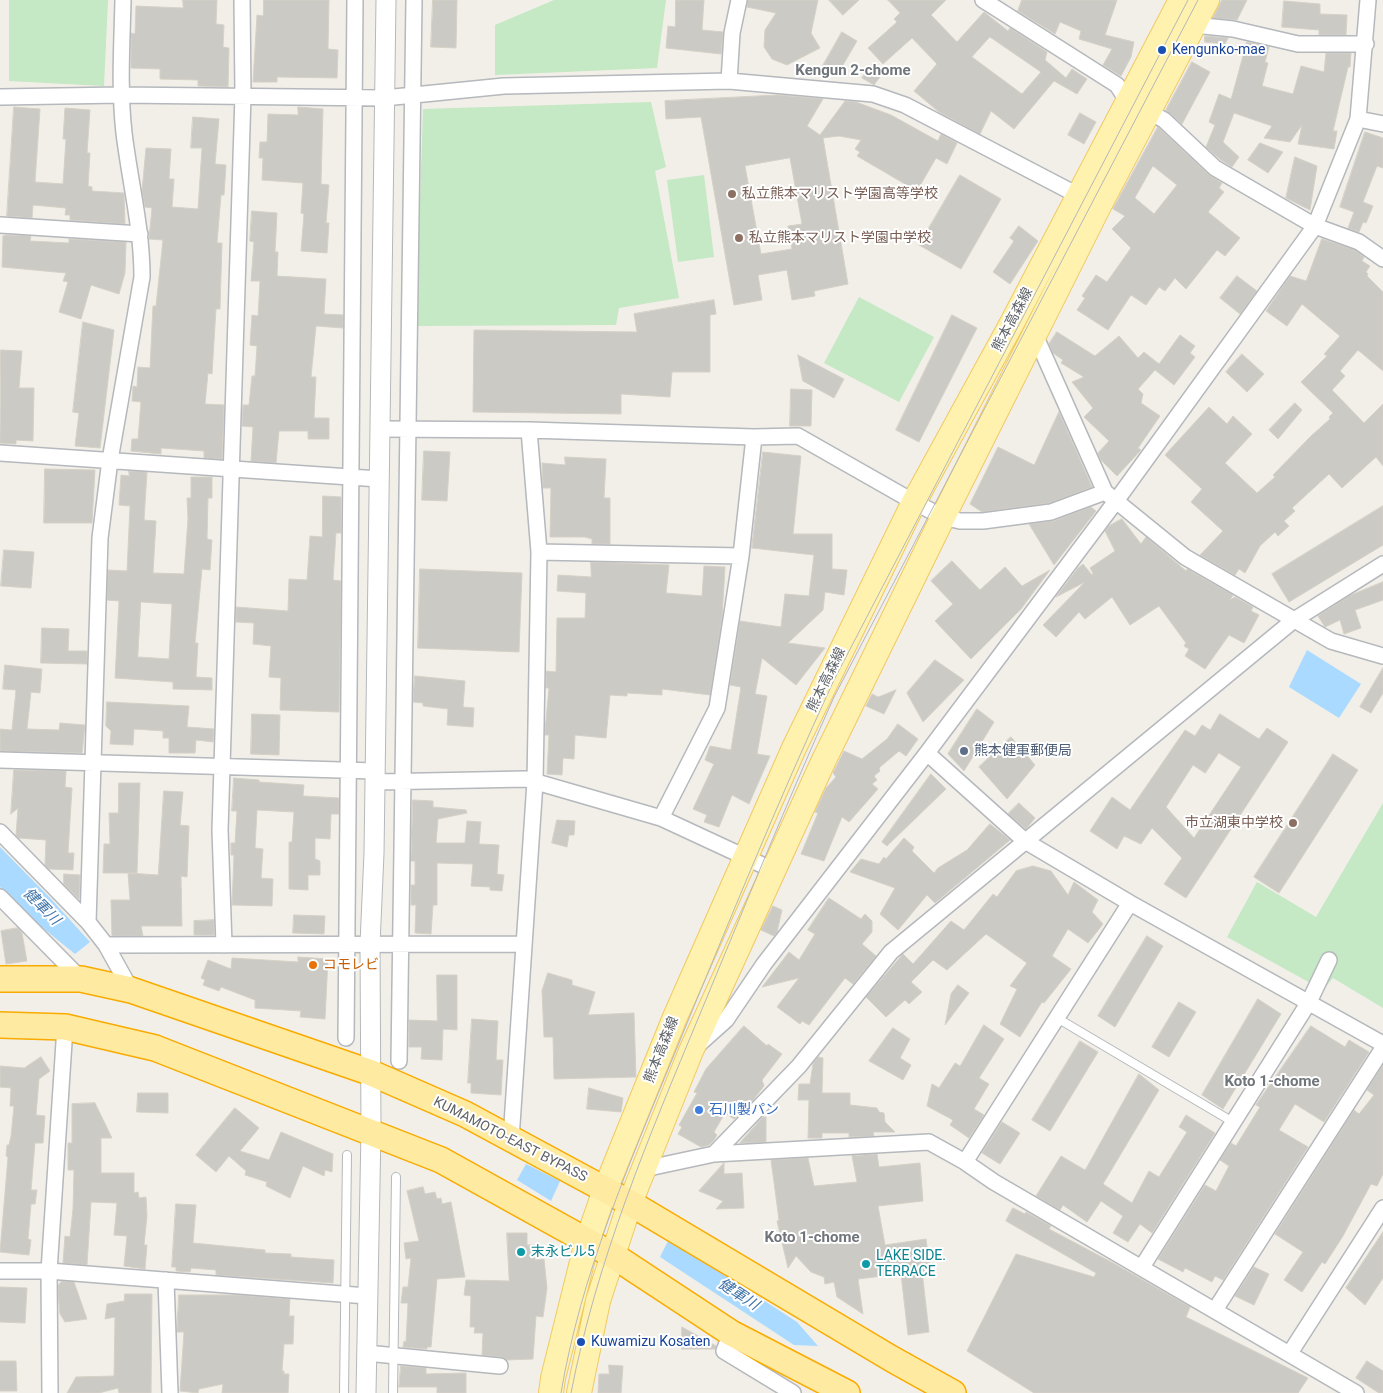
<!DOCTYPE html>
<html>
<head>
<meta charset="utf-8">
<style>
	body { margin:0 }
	canvas { display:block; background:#f1efe8 }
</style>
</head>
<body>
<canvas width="1383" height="1393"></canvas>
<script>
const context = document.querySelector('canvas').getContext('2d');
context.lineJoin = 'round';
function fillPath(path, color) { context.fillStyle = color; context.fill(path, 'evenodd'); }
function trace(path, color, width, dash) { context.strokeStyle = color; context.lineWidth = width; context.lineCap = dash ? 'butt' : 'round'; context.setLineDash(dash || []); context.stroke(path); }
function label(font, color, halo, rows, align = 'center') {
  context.font = font + ' Roboto,"Noto Sans JP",sans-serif'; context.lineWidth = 4; context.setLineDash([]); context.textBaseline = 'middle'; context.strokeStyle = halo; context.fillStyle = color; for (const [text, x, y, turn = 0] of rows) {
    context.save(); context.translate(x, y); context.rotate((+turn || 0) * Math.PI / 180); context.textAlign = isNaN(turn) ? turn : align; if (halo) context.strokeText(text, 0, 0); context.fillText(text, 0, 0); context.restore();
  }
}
fillPath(new Path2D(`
	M9,0H108L104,86L9,81Z
	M554,0H666L657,68L495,75V25Z
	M651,102L666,167L655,171L679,298L619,308L616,325L416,326L423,109Z
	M704,175L714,257L678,262L667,180Z
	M859,297L934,337L899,402L824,363Z
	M1383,803V1008L1333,978L1323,990L1227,937L1257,882L1316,917Z`), '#c5e8c5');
fillPath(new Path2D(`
	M1307,650L1361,684L1339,718L1289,687Z
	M0,847L52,900L90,942L75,954L33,920L0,887Z
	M526,1164L560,1181L551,1201L517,1180Z
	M669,1239L797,1322L818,1346L794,1345L660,1257Z`), '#aadaff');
const building = new Path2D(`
	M183,0H217L216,24L224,25L223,47L229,48L228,87L198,86V80L160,79V69L131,68V33L135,34L136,6L183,8Z
	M264,0H329L328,49L338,50L337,78L277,77V82H253L257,15L263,16Z
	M433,0H457L456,48L431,47Z
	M676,0H704L702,30L723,32L721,54L666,48L668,26L675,27Z
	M748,0H818L811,33L820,48L787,65L772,59L764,47L765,30L776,13L747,7Z
	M829,0H859L843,15Z
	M888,0H946L931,15L957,42L984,12L1008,31L1010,28L1047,52L1045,60L1066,78L1072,69L1087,79L1077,94L1054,81L1014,129L991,111L980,134L939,112L914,91L937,64L912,38L883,64L868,48L897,22L894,19L900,13ZM990,37L1041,72L1022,94L972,57Z
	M1022,0H1117L1105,35L1134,42L1131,57L1121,76L1103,65L1112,49L1079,39L1081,31L1060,22L1055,34L1018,11Z
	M1222,0H1247L1237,20L1213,18Z
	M1284,1L1320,4V14L1347,15L1346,35H1319V30L1282,27Z
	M842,32L857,41L836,77L821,69Z
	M1205,36L1228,38L1225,44L1205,42Z
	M1247,42L1269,47L1265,62L1268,63L1262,86L1293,94L1301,66L1324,72L1326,53H1351L1350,67H1348L1333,131H1337L1334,149L1298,144L1302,125L1290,142L1264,138L1272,126L1234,113L1223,142L1239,157L1232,167L1221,160L1206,147L1215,125L1209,122L1219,94L1231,99Z
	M874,62L885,70L874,85L862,78Z
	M1192,62L1210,72L1182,124L1166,110Z
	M778,95L823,99L807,126L820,135L845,101L856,102L891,115L938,141L941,134L957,143L947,164L936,158L917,191L857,156L860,152L855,149L861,140L839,136L823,138L848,284L814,291L815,296L792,300L787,270L758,275L762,300L734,305L701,117L666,119L665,101ZM790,158L802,224L788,226L792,249L761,254L745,166Z
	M14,107L40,109L35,182L63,184L66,139H63L65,108L90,110L87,153H90L88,186L92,187V191L124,193L125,224L70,220V215H65L66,208L33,205L32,218L7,216Z
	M298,107L323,109L321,184L329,185L326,223H329L327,253L301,251L304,214L301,213L303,183L262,180L263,158H259L260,142H267L268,114L298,115Z
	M1080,113L1096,122L1084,144L1068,135Z
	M193,117L219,119L215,164L226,165L224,195H221L217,243H222L220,309H216L212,374L208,373L205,404L224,405L222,459L204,458V451L161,448V454L131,451L132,439H138L141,402L132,401L133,386L137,387L138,367L150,368L153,306H156L163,240L149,239L152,208L145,207L142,191L146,148L171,149L169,179H174L172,207L198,209L202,148H191Z
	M1158,127L1209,175L1222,183L1219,188L1224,192L1208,212L1240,238L1225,256L1217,250L1186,289L1175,278L1165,291L1159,287L1146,305L1131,295L1108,330L1077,310L1085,298L1082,296L1096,275L1107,282L1131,248L1112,229L1125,216L1113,209ZM1153,166L1177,185L1154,214L1135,198Z
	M1365,132L1383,138V168L1377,166L1363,202L1373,206L1366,223L1363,222L1359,232L1348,228L1354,212L1340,207Z
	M1260,143L1283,152L1268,173L1248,160Z
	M1295,157L1317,166L1310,210L1286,198Z
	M960,175L1001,199L961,269L919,245Z
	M252,211L277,213L275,252H278L277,276L326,279L324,314L343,315V328L316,326L311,377H316L314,418H329V439H308V431H279L276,463L251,461L253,427L242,426L243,405H249L252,376H255L257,346L250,345L252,315L258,316L260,281H251L254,242L250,241Z
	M1019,226L1038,241L1010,284L993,272L1014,241L1010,238Z
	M6,235L31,236L30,241L69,243V239L126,242L125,273L119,294L91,285L81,319L59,312L68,282L63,281L66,273L2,267L3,236Z
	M1322,239L1355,250L1364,257L1362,261L1370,266L1366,272L1368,274L1367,276L1383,292V371L1358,350L1340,371L1345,376L1332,390L1364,423L1383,404V466L1376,457L1342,488L1329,474L1292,508L1295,511L1284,521L1289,526L1278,536L1275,532L1260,546L1245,573L1239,569L1235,575L1200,555L1223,531L1191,502L1202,489L1165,455L1209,407L1227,424L1233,416L1252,434L1225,463L1257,493L1275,477L1273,475L1311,436L1330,419L1329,417L1333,413L1301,382L1327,356L1324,354L1340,336L1302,304L1287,326L1266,311L1290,276L1306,281Z
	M1237,276L1257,291L1240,314L1220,298Z
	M714,300L716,314L710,315V372H672L670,397L621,394V414L473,412L474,330L637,332L634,314Z
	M952,315L977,328L919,442L896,430Z
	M83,322L114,330L100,448L75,446L79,413L73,412Z
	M1057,332L1095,356L1119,336L1138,358L1144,352L1159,364L1180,335L1195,346L1190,353L1195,357L1174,385L1155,370L1138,389L1143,394L1141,403L1160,416L1138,448L1141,450L1117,476L1101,460L1098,453L1109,441L1084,417L1093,408L1072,382L1084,377L1061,363L1063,360L1053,353L1049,344Z
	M1,350L22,351L19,388H34L33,441L16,440V444L0,443Z
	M1242,354L1264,374L1247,392L1226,372Z
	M798,355L844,379L834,398L803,381Z
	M791,389L812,390L811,426H790Z
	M1295,403L1302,410L1278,439L1269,430Z
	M1059,412L1092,487L1049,503L982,512L970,504L998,447L1034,465Z
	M424,451L450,452L447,501L422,500Z
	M763,452L801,456L793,534H832V569L847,570L844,595L825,592L823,610L788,643L825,648L796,685L762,658L755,694L767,696L757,754L770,756L749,804L732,795L719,827L704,822L707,815L693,809L714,764L705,760L710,746L731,750L741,687L730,685L740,621L781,627L785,594L809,596L814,555L752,548Z
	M565,457L606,459L604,498H610V544H592V539L585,537H550L551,488H543L542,463L565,465Z
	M45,469L95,470L92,523H44Z
	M129,471L147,472L144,520L156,521L153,573L184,574L188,519L187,498H191V477H212V498H208L207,539L212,540L210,570L202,569L195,643H198L196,677L212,678V690L173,689V682L115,678L119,601L107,600L108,570L127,571L130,506L119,505L121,475L129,476ZM141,602L172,604L169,659L138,657Z
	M323,496L341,497V533H336L333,580L341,581L339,712L280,710L281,678L269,677L271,646L253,644L254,623L236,622V607L288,611L289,579L307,580L310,536L322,537Z
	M1383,506V545L1289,602L1272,574Z
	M1091,507L1096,511L1054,565L1029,524L1054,521Z
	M1122,519L1141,544L1146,537L1186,571L1187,569L1233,595L1230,600L1235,597L1253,607L1251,611L1259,615L1244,643L1229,635L1205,669L1185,656L1189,649L1184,646L1186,643L1159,606L1130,625L1112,597L1085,619L1079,612L1056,637L1043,625L1085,582L1056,597L1078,568L1083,564L1092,575L1093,573L1090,568L1115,551L1105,531L1109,526Z
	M4,550L34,552L31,588L1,586Z
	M952,561L980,590L1005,567L1022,586L1050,570L1021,609L971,659L935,621L953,604L931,581Z
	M591,562L669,565L666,593L702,596L704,566L725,567L722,618L710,695L662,689V695L627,693V696L610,695L606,738L575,735L574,759L563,758L562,775L547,774L549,735H545V731L549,688H546V671L556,672L557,618H585L586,593L557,591L558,575L591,577Z
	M420,569L522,573L519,652L418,648Z
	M1383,582V600L1355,610L1361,628L1344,634L1340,620L1325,627L1318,616L1349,596Z
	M42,628L69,629L68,651H87V664L41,663Z
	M935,660L964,680L923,722L907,693Z
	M5,665L42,669L40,693L31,692L27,729L59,730L60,723L85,725L82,753L0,751V729L12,730L16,690L3,689Z
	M1383,668V693L1371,713L1360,707Z
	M415,676L465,681L463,707L474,708L473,727L447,725L448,709L423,706V703L413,702Z
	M896,690L884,714L866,706L872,694L878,697Z
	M107,702L189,706L187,727L214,729L213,742L196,740L195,753H169V738H163V731L134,729L133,745L110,744L111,731L106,726Z
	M977,709L994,722L964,771L948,754Z
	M252,714L280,715L279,755L251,754Z
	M1220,714L1259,739L1267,728L1288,742L1186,898L1164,884L1182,858L1152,828L1141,844L1124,836L1117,849L1090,831L1112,797L1130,810L1185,730L1195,736L1202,725L1210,730ZM1219,753L1241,767L1194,838L1166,807L1193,765L1205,773Z
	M898,724L918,739L906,756L899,751L879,768L880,771L874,776L877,780L872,784L878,789L849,822L842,817L824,861L801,854L818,813L815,812L826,788L836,777L833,773L844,751L862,759L887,739Z
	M1011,737L1035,765L1007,799L979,767Z
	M1333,754L1358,770L1279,893L1254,877Z
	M14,770L66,771L65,787L72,788L68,853H74L73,870L49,869L45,865L46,840L19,838L16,835L18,808L11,814Z
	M931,774L946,789L887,846L882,842Z
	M234,778L259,780V782L304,785L303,796L339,798V814H331L330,839L315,838V859L320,861V875H308V890L289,889V842H292L294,812L257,810L255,848L263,849L261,878L273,879L272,906L232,905L234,855H231V843H235L237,811H232Z
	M119,783H140L137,873H103L104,844H110L109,813H118Z
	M164,791L183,792L180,825L189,826L187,877L181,876L182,926H141L143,936H112L111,900H130L128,873L158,875Z
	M413,800L433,801V807L466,810L467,813L438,819L436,843H465L467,821L481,822L479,844L499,845L497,874L504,875L502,891L490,890V887L471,886L473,864L437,863V905H433L431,934L415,933L416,905H411V885H415V861H411Z
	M1019,803L1035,818L1026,829L1008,814Z
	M557,820L575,821L574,835H569L567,847L552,843Z
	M990,824L1010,840L935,903L927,895L898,930L880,914L895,888L850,872L861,859L879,864L884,857L886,859L904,838L914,847L912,851L934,873L938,868L967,850Z
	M1033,866L1051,871L1068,895L1074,882L1098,900L1092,912L1103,924L1088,943L1068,929L1052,956L1071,969L1044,1003L1042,1002L1020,1037L1000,1024L1017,989L1010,986L1027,963L986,934L947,970L933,960L911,982L922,992L909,1004L905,1000L886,1017L866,997L903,954L913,964L951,921L964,930L993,894L997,897L1016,871Z
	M64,874L80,875L79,899L64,884Z
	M829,898L861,919L865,914L872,921V932L862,944L876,956L853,984L845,978L809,1025L802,1021L800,1024L777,1007L799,978L762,987L789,952L799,960L815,934L808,930Z
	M773,906L782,910L777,932L774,936L761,930Z
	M294,915L325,916L324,934L293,933Z
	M214,920V935H194V921Z
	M18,928L22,933L27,961L6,964L1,931Z
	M1147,936L1163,946L1115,1027L1098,1016Z
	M298,957L328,959L325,1019L300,1017L301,1011L255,1008V1000L221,987L219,991L203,985L205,980L201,978L208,960L231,969L232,958L298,962Z
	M548,973L572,980V985L595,992L588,1015L634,1013L636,1077L554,1079L553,1037H544L542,991Z
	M437,975H457V1030L443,1029L442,1060L421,1059L422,1047H409V1020L437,1021Z
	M958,985L969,993L945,1025L951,994Z
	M1258,999L1281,1014L1223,1109L1202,1095Z
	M1179,1002L1196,1012L1169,1057L1152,1047Z
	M472,1019L498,1021L496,1060H503L501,1095L471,1093V1083H468Z
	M984,1025L1004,1039L979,1078L989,1084L974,1109L984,1115L969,1138L950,1125L953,1120L927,1106L932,1084L939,1088L955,1063L960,1066Z
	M744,1026L767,1046L768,1044L782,1054L762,1080L764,1086L750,1104L734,1119L725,1113L714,1132L717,1135L714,1140L709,1145L701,1147L678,1134L682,1127L679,1125L697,1093L694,1092L706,1069Z
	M1311,1026L1345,1047L1349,1040L1369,1052L1324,1122L1295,1104L1279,1130L1308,1147L1223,1280L1215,1276L1212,1282L1185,1268L1183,1272L1158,1259L1205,1185L1216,1191L1229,1166L1220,1160L1231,1143L1236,1146L1260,1107L1256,1105Z
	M893,1028L910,1039L900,1058L911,1065L903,1080L869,1061Z
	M1080,1041L1098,1052L1050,1131L1032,1120Z
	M41,1057L50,1071L39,1079L36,1115L45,1116L43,1143H35L31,1190H37L35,1204H31L28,1239L31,1240L29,1255L0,1252L8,1157L6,1156L7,1145H9L11,1136L14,1106H10L11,1088L0,1087V1066L24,1068Z
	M818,1057L823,1058L822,1093H850V1105L877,1108L879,1112L884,1113L885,1122L895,1132H873L874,1136L849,1137V1133H822V1138H808L809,1100H798L799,1084H810L813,1064Z
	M1383,1065V1174L1377,1186L1371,1184L1343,1236L1325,1264L1322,1262L1302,1292L1284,1280L1303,1252L1275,1234L1354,1110L1359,1114L1374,1095L1367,1090Z
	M1139,1074L1159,1090L1103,1184L1132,1203L1149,1171L1159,1177L1187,1132L1179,1127L1186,1115L1215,1133L1152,1233L1140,1224L1128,1242L1113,1233L1123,1216L1101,1201L1087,1222L1063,1205L1060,1210L1036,1196L1061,1156L1085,1170Z
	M589,1088L623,1098L621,1112L587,1109Z
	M138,1093H168V1113L137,1112Z
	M95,1103L112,1138H101V1173H134V1193L138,1192L139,1198L146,1197L147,1216L144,1245H147L145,1269L124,1266L127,1236L114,1235L117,1203L91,1202L87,1265L63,1263L65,1236L70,1237L73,1209L74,1170H68V1143H72V1104Z
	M235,1108L259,1128L240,1151L269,1160L281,1132L333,1154L332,1172L325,1170L324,1176L303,1166L290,1198L266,1186L267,1182L245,1175L246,1171L229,1156L216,1172L196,1155Z
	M763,1117H766V1142L740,1143Z
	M1002,1122L1020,1133L1000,1164L982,1153Z
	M877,1154L879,1167L920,1163L923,1201L878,1206L885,1245L926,1239L930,1267L924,1268L925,1271H922L929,1332L908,1335L901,1274L858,1279L863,1314L837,1297L834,1282L825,1284L824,1277L811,1272L796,1256L788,1268L777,1221L779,1220L771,1160L808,1158L814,1186L857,1182L852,1156Z
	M724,1163V1174L742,1173L744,1208L716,1209L723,1201L699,1191Z
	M423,1187L425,1194L435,1192L437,1199L441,1198L442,1204L451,1202L465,1277L437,1279L431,1347H427V1349L403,1347L404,1341L406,1342L408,1303H401L403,1287H408L411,1258L406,1259L404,1243L419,1241L407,1191Z
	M176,1204L196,1205L193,1243L265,1250V1253L291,1254V1257L334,1260L333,1283L216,1275V1270L191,1268L190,1272L176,1271V1267H172Z
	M1013,1208L1025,1214L1026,1212L1051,1226L1049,1229L1115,1264L1190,1307L1186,1317L1308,1378L1298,1393H1034L967,1351L1016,1254L1094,1277L1096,1273L1006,1221Z
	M1383,1232V1278L1365,1305L1346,1288Z
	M507,1233H527V1245H535V1260L544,1259L547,1288L543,1317L536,1316L533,1359L507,1360L501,1357L482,1355L483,1333H474L475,1327H470L471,1296L464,1295L466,1280L509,1281Z
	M1254,1267L1269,1274L1254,1305L1235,1296Z
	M62,1281L74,1282L87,1319L65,1322L60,1314L59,1303L58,1286Z
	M0,1287L27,1288L25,1323L0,1322Z
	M125,1294H152L151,1393H119L118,1388L99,1393H67L76,1377L114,1376L115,1317L105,1319L107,1304L124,1301Z
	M179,1295H237L290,1299L289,1316H294L293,1344H284L282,1371H284V1374H289L288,1393H222L223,1384L199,1389L198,1393L180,1391L184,1332H177Z
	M682,1327L716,1346L715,1349H682Z
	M0,1361H16L17,1391H0Z
	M1367,1361L1383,1371V1393H1379L1356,1378Z
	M609,1365L623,1366L621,1393H598L599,1374H609Z
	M401,1366L426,1368V1374L466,1373V1393H437V1387H399Z`);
fillPath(building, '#cccac5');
trace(building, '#d6d1c6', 1);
const service = new Path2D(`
	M1057,1018L1233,1122
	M344,1393L347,1155
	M393,1393L396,1177`);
const minor = new Path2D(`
	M123,0C122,44 119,89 124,133C130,182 142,228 142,277L110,460L100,538L88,922L106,945L131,990
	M983,0L1117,85L1127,100L1164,120L1215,168L1315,226L1359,242L1383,259
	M1194,25L1233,29L1298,44H1366
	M729,81L732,33L739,0
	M0,97L121,95L384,98L504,86L729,81L873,94L905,105L1085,199
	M1358,119L1383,124
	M0,225L140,234
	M1035,335L1105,492L1185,557L1331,641L1383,656
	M380,429L529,430L754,437L798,436L914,502L943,517L960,521H983L1051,512L1105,492
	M0,453L379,479
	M539,552L741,556
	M927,753L1025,841L1130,903L1383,1044
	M0,760L375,771
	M375,782L526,779L661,818L773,870
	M661,818L717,708L741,556L754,437
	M0,832L88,922
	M0,897L81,979
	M106,945L524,944
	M224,945L220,830L243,95L242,0
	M346,1038L355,0
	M698,1045L726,1020L764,964L927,753L1116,501L1315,226L1358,119L1368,0
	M399,1061L414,0
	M511,1139L535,782L539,552L529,430
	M714,1154L799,1066L891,952L1294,620L1383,564
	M965,1162L1130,903
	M644,1169L714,1154L929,1142L965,1162L994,1182L1356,1393
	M1142,1267L1309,1002L1329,960
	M0,1271H49L367,1296
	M166,1280L170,1393
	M1215,1310L1383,1048
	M731,1333L724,1351L793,1393
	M366,1353L500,1366
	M1290,1353L1383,1208
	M50,1393L49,1271L65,1027`);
const tertiary = new Path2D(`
	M366,1393L371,1131L370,944L374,853L386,0`);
const primary = new Path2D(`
	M551,1393L553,1378L587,1242L605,1190L675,1017L794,748L914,502L1012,323L1181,0
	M579,1393L598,1301L630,1203L691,1051L823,762L943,517L1099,206L1207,0`);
const trunk = new Path2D(`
	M0,979H81L131,990L369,1072L465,1114L630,1203L892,1359L953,1393
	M0,1025L65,1027L155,1048L441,1160L614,1256L731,1333L847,1393`);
trace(service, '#b5b8bc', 10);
trace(minor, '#b5b8bc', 18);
trace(tertiary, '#b5b8bc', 21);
trace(primary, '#f2c960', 26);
trace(trunk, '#f9ab00', 28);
trace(service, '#fff', 8);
trace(minor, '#fff', 15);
trace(tertiary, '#fff', 19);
trace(primary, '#fff2af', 24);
trace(trunk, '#feeaa1', 25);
trace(new Path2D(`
	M561,1393C581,1274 629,1165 674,1055C726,929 777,803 834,680L1188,0
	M571,1393C597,1259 648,1139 700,1014C744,908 787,802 834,697L1198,0`), '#b6b7b8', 1);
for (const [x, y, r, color] of [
	[1162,50,5,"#1a4fb4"],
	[732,194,5,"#8d6e63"],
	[739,238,5,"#8d6e63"],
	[964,751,5,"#5c6f8a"],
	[1293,823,5,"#8d6e63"],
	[313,965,5,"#e8710a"],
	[699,1110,5,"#3f7fe0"],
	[521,1252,5,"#0f9aa8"],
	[866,1264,5,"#0f9aa8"],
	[581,1342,5,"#1a4fb4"]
]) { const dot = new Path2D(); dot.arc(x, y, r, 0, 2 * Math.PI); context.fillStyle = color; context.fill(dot); trace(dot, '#fff', 2); }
label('14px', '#164399', '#fff', [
	["Kengunko-mae",1172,50],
	["Kuwamizu Kosaten",591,1342]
], 'left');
label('14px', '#785e54', '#fff', [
	["私立熊本マリスト学園高等学校",742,194],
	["私立熊本マリスト学園中学校",749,238],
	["市立湖東中学校",1283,823,"right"]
], 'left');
label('14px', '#5f6368', '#fff', [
	["熊本高森線",1013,320,-62],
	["熊本高森線",827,680,-64],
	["熊本高森線",662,1050,-68],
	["KUMAMOTO-EAST BYPASS",510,1140,27]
]);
label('14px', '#4e5e75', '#fff', [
	["熊本健軍郵便局",974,751]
], 'left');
label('14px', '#c56008', '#fff', [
	["コモレビ",323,965]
], 'left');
label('14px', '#366cbe', '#fff', [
	["石川製パン",709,1110]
], 'left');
label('14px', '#0d838f', '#fff', [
	["末永ビル5",531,1252],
	["LAKE SIDE.",876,1256],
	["TERRACE",876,1272]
], 'left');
label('bold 15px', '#70757a', '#fff', [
	["Kengun 2-chome",853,71],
	["Koto 1-chome",1272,1082],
	["Koto 1-chome",812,1238]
]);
label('italic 15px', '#4174aa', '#fff', [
	["健軍川",41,907,45],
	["健軍川",738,1295,33]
]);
</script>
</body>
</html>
